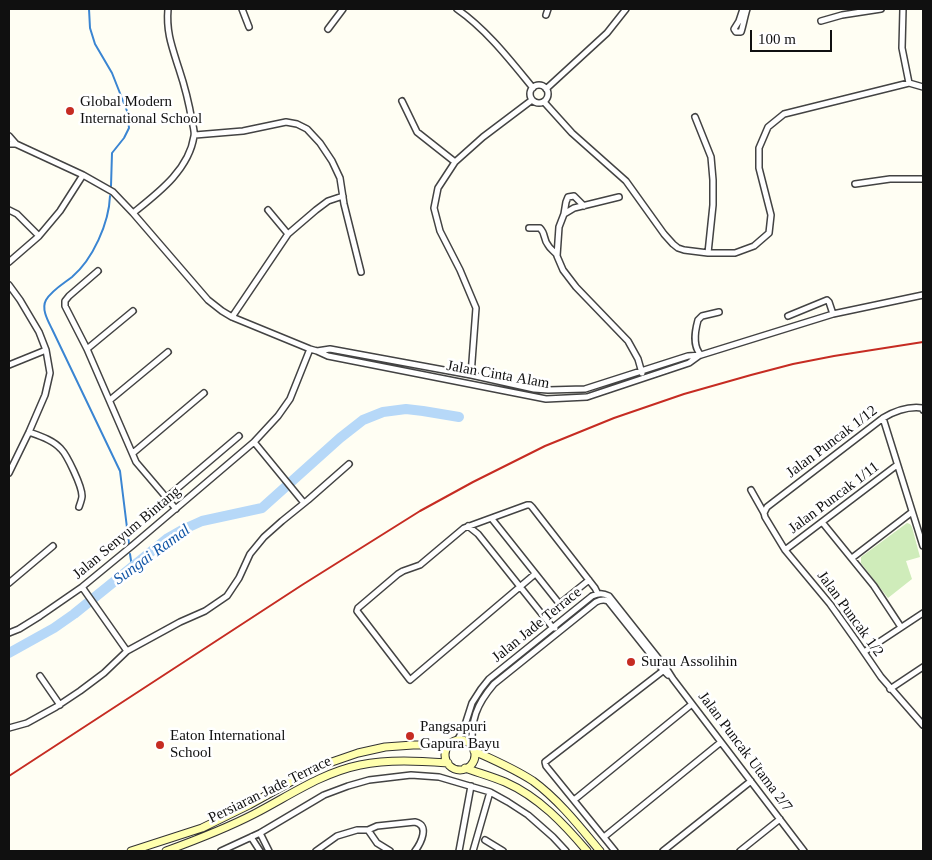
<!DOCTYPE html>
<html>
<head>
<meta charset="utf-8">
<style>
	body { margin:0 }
	#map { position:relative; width:932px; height:860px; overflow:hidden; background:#fffef3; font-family:"Times New Roman",serif }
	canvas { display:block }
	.frame { position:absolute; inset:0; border:10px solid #101010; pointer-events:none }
	.scale { position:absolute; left:750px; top:30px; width:82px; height:22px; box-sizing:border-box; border:2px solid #101010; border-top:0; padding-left:6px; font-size:15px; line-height:18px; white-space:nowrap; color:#101010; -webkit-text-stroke:4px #fff; paint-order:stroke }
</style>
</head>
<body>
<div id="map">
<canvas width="932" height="860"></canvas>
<div class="frame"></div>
<div class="scale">100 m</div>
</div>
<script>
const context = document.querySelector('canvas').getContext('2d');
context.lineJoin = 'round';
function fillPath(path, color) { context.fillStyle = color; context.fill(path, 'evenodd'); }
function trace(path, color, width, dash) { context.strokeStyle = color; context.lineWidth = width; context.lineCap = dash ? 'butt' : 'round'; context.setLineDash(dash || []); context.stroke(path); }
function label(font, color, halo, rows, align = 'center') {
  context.font = font + ' "Times New Roman",serif'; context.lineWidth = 5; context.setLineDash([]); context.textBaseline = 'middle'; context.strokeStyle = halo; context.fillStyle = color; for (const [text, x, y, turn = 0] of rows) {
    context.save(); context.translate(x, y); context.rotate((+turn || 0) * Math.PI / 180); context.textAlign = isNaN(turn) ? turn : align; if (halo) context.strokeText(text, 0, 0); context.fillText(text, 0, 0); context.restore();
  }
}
fillPath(new Path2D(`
	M907,523L910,524L912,527L920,557L906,561L912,579L888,598L861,563V557Z`), '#cfecba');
trace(new Path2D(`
	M89,9L90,28L95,44L112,73L127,111L129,128L124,138L112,153L111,186
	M110,196C109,223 93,259 72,277C63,284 52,290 46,300C41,309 48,321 52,329L120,471L129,544
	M130,554L132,567`), '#3a85d2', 2);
trace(new Path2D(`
	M9,653L54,628L74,614L168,538L182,530L202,521L262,508L340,438L363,420L383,412L406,409L423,411L459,417`), '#b6d8f8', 10);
const street = new Path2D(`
	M242,9L249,27
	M457,9C487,30 510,60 533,88
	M743,9L739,21L734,29L736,32H741C743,26 745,15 747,9
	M903,9L902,48L909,83
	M546,15L548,9
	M821,21L842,15L881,9
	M328,29L343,9
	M530 94a9 9 0 1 1 18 0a9 9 0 1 1-18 0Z
	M546,89L607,33L626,9
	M402,101L417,132L455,162
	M544,102L572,133L626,181L664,234L673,244L678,248L684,250L708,253H735L754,246L769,233L771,215L759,168V148L768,127L784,114L909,83L923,87
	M695,117L711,157L713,180V205L708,253
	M195,135L243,131L286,122L297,124L307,129L320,143L332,161L340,178L344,204L361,272
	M9,136L16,144
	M9,144H16L83,175L113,192L133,213L208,300L222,311L232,317L310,349L317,351L330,349L471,375L534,389L548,390L585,389L688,356L701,355L833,314L923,295
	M855,184L890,179H923
	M619,197L574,208L564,214L559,227L557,256L563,270L576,287L628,341L638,359L642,373
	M9,210L17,214L39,236
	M268,210L288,234
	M133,213C158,193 189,170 194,136C195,132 193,126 192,121C189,103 185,87 179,69C172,47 166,32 168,9
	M564,214L566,202L568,197L574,196L584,206
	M529,228H540C546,234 543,239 548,245C550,249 554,251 557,255
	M9,262L39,236L60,211L83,175
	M98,271L69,296L65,301V306L87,349L136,462L176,509
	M9,285L20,300L39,332L46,350L50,373L45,395L29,432L9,473
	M788,316L827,300L829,302L833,314
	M232,317L288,234L316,210L328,201L343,196
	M87,349L133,311
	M317,351L328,356L546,399L587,397L689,363L700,355
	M701,355C692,346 695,331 698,320L702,316L719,312
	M9,365L46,350
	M471,375L476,308L460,270L440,231L434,208L438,188L455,162L483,137L532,100
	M110,400L168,352
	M883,418L923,546
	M29,432C40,436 53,440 61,449C67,455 82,486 82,496C82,499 80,504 79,507
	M133,453L204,393
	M751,490L764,513L765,517L785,550L830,604L857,642L881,677L923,725
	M166,498L239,436
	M304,503L254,442L278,416L290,399L310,349
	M764,513L767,507L883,418C895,411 907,406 922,408L923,410
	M492,519L558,602L560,603L563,601L589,580
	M822,522L874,586L901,627
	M468,526L478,534L553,628H555
	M785,550L897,465
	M852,558L912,512
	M535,574L410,680L357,611L358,608L398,574L403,571L420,565L464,528L527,505H530L532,507L595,588L598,594
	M9,583L28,567L53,546
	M82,587L127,651
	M9,633L19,629L40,616L82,587L133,545L254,442
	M864,652L923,613
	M40,676L60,705
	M890,689L923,667
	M9,728L27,723L56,707L80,691L104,673L127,651L180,622L205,611L227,596L239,578L250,554L264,537L282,521L308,500L349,464
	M457,741L464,728L472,703L481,689L489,679L592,596C599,593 603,593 609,596L666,668L673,679L804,851
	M472,747C471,720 476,705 494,684L596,602C600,600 603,599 608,601L663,670L668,675
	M574,800L692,704
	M368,830L377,843L390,851
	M260,833L269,851
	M251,837L260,851
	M604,837L721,742
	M485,840L503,851
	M221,851L260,833L324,795L348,786L369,780L411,775L439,777L490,792L508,802L528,815L553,837L566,851
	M316,851L337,836L357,830H368L377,826L415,822C430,825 421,843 415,851
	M459,851L471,786
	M473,851L490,792
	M615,851L546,766L545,762L664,670
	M663,851L751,781
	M740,851L780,819`);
const secondary = new Path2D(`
	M445 755a15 15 0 1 1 30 0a15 15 0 1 1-30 0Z
	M474,751C494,760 515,769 533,781C559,800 580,827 600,851
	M465,768C479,773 493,777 505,782C539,797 564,824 587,851
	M131,851L202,828L249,805L294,780L326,764L358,753L385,747L413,745H449
	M166,851C196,840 225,829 254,814C289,796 321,773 360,765C389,759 419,761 448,763`);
trace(street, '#434343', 8);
trace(secondary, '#323232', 9);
trace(street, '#fff', 5);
trace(secondary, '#ffffae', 7);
trace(new Path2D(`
	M9,776L302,585L420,511L473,482L545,446L614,418L684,394L751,375L793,364L834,356L923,342`), '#c62c22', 2);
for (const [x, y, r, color] of [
	[70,111,5,"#c62c22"],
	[631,662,5,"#c62c22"],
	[410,736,5,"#c62c22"],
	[160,745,5,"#c62c22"]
]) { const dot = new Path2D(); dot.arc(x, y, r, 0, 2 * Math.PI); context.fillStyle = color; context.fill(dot); trace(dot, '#fff', 2); }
label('15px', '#101010', '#fff', [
	["Global Modern",80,102],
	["International School",80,119],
	["Surau Assolihin",641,662],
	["Pangsapuri",420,727],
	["Gapura Bayu",420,744],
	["Eaton International",170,736],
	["School",170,753]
], 'left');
label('15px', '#101010', '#fff', [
	["Jalan Cinta Alam",498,375,10],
	["Jalan Puncak 1/12",832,442,-37],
	["Jalan Puncak 1/11",834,498,-37],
	["Jalan Senyum Bintang",127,533,-40],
	["Jalan Puncak 1/2",850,614,54],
	["Jalan Jade Terrace",537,625,-39],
	["Jalan Puncak Utama 2/7",745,752,53],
	["Persiaran Jade Terrace",270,790,-26]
]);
label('italic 16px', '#1357a7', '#fff', [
	["Sungai Ramal",152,555,-36]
]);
</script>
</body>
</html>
